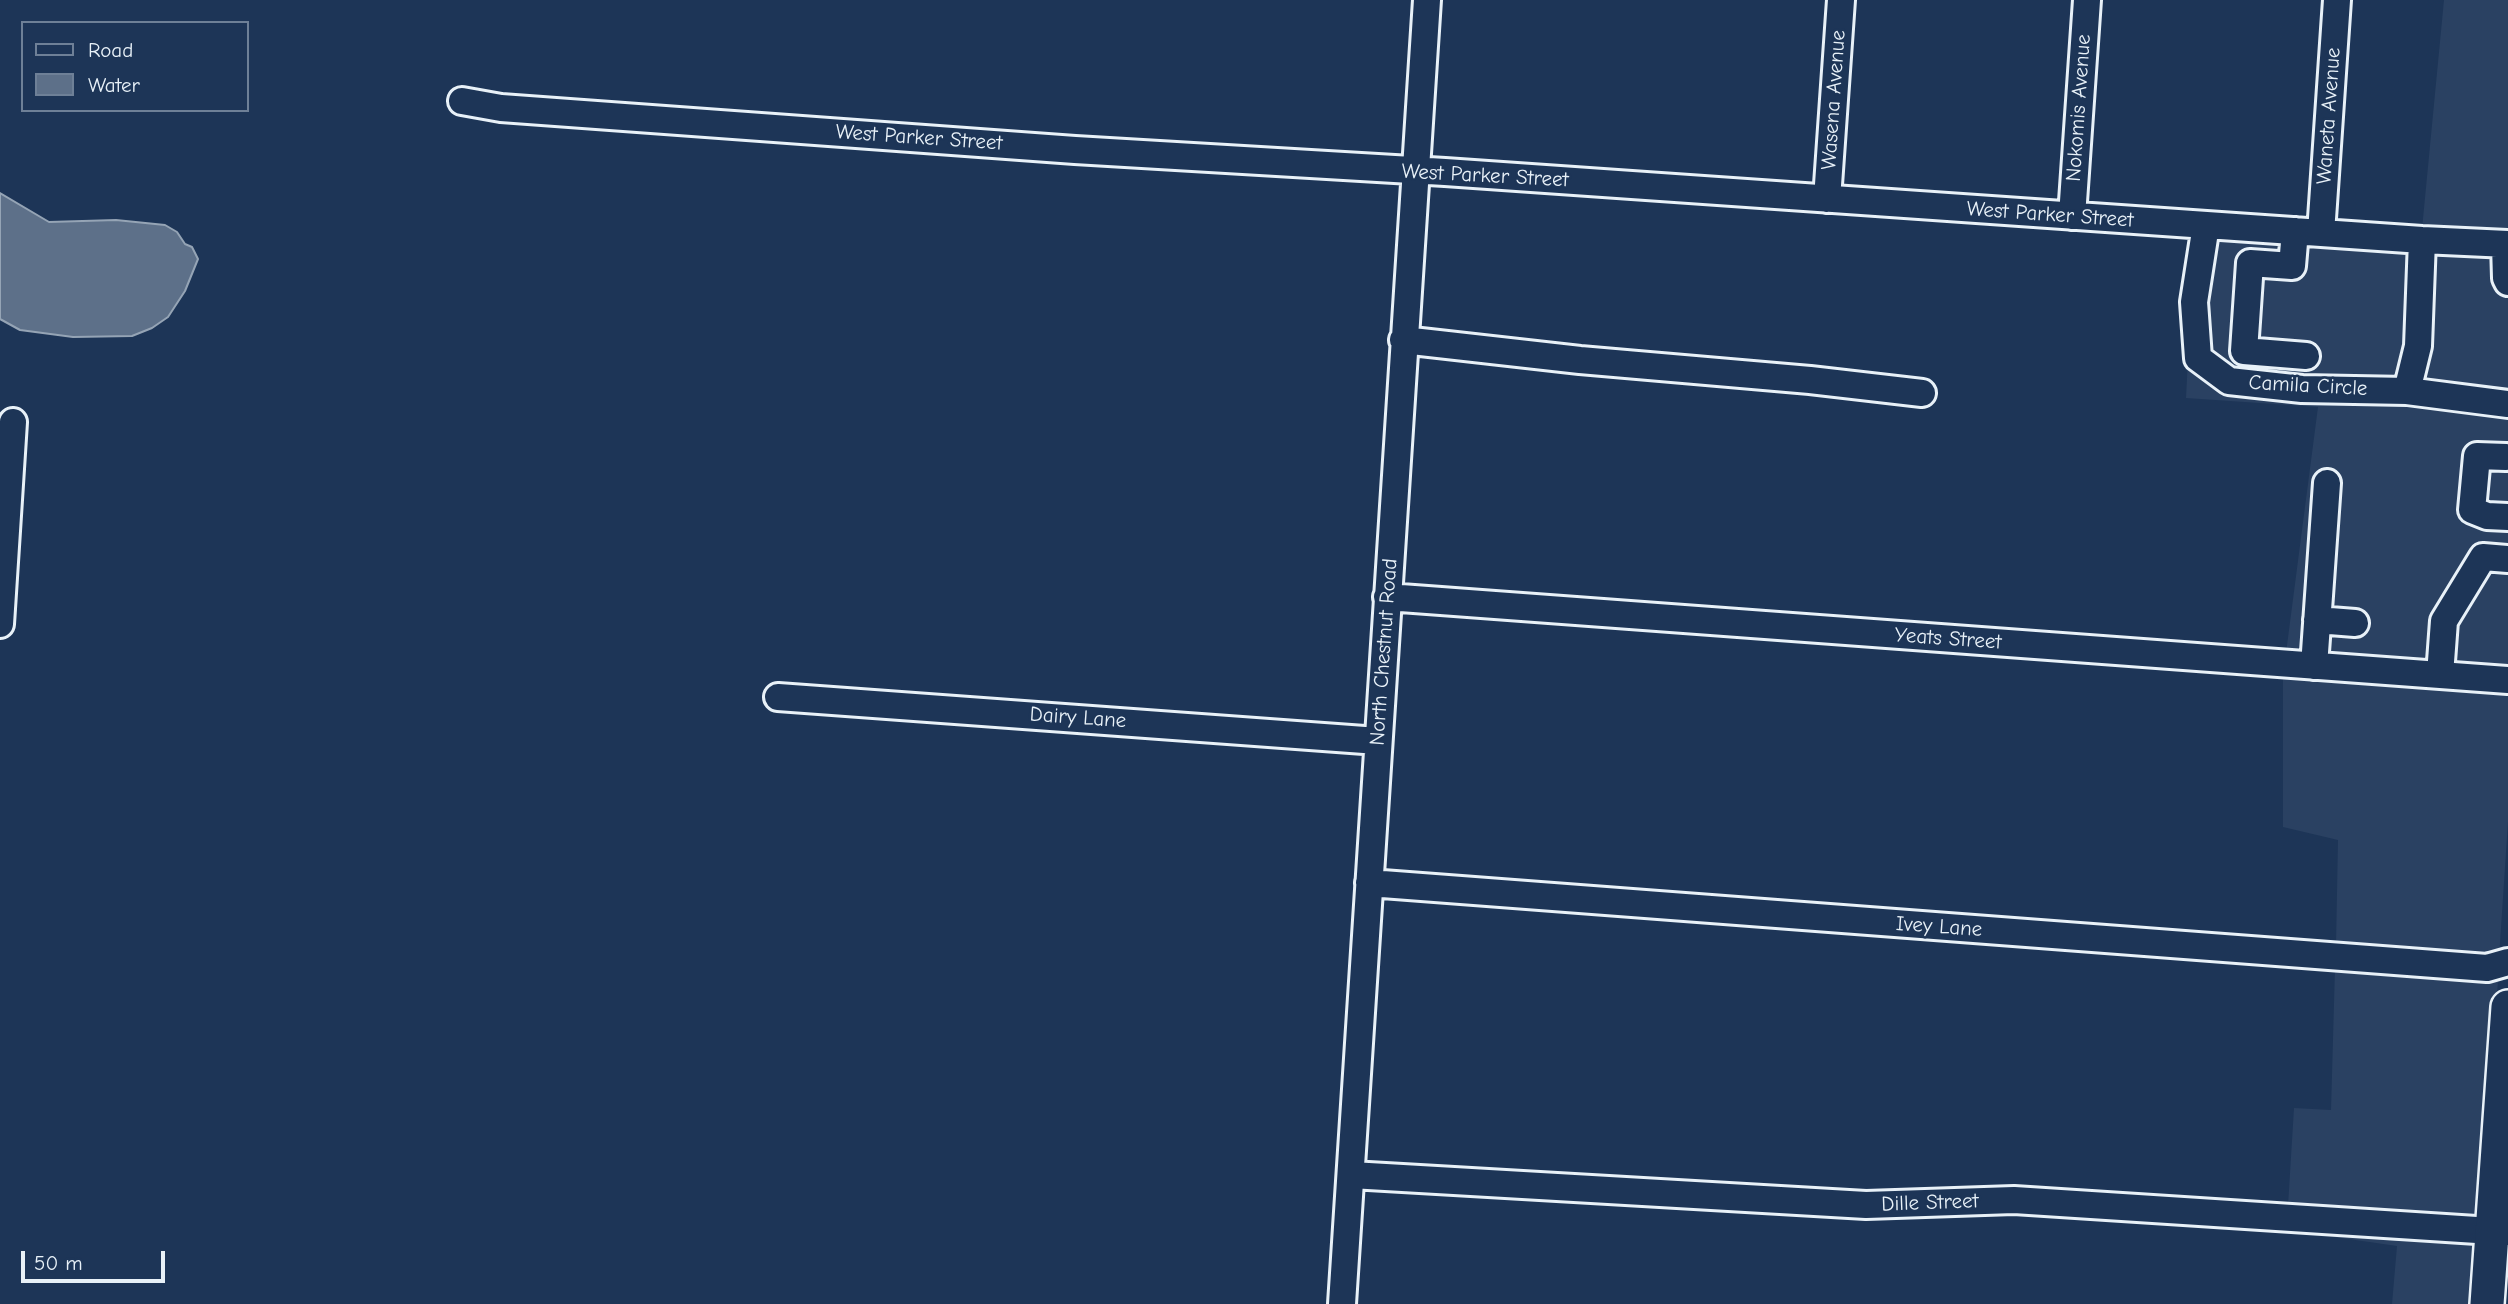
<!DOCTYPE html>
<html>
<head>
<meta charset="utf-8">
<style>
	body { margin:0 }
	#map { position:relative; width:2508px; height:1304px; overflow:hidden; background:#1d3557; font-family:"Comic Neue",sans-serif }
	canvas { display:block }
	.legend { position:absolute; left:21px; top:21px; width:228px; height:91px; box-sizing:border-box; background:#1d3557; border:2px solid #6e8097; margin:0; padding:9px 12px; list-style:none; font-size:21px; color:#e8f1f8 }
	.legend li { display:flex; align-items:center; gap:14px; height:35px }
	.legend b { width:35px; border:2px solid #6e8097 }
	.scale { position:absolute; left:21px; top:1251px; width:144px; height:32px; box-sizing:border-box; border:4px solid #e8f1f8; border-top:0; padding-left:9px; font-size:21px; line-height:24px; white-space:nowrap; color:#e8f1f8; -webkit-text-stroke:5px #1d3557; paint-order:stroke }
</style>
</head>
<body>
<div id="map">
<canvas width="2508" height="1304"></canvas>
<ul class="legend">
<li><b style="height:9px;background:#1d3557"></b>Road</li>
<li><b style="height:19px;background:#5d7089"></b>Water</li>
</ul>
<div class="scale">50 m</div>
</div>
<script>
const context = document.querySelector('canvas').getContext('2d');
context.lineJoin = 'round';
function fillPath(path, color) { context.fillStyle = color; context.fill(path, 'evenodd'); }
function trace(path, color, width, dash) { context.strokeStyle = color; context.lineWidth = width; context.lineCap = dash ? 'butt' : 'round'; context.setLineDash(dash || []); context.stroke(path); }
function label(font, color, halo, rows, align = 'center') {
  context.font = font + ' "Comic Neue",sans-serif'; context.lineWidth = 5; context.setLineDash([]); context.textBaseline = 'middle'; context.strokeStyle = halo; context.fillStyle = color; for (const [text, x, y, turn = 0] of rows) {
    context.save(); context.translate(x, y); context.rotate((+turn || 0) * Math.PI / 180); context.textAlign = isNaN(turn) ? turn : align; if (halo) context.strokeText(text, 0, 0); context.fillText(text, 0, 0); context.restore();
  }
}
fillPath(new Path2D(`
	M2444,0H2508V233L2422,229Z
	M2214,237L2412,252L2408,345L2399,380L2303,378L2232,370L2207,352L2204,303Z
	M2432,252L2508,256V669L2286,653L2318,407L2186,398L2188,359L2192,368L2407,402Z
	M2283,675L2508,692V822L2499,958L2336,945L2338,840L2283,827Z
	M2335,968L2498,980L2483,1219L2288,1206L2294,1108L2331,1110Z
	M2286,1230L2481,1241L2477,1304H2392L2397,1246Z`), '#2a4162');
const water = new Path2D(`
	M0,193L49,222L116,220L165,225L177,232L185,244L192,247L198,259L185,291L168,317L152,328L132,336L73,337L20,330L0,319Z`);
fillPath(water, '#5d7089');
trace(water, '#95a4b5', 2);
const minor = new Path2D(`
	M462,101L501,108L1075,150L1445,172L2422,240L2508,244
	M1827,199L1841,0
	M2072,216L2087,0
	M2206,225L2194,302L2198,358L2229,381L2302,389L2407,391L2418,346L2422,240
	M2295,231L2292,266L2250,263L2244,351L2306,356
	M2321,233L2337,0
	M2505,244L2506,278L2508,282
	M1403,340L1580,360L1810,380L1922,393
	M2407,391L2508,404
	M2506,457L2477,456L2472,510L2487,516L2508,517
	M1387,597L2508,680
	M2317,620L2355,623
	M0,624L13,422
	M2314,666L2327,483
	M2440,675L2444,621L2483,557L2508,559
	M778,697L1378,741
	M1369,883L2487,968L2508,962
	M1351,1175L1866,1205L2014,1200L2508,1232
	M1342,1304L1427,0`);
const major = new Path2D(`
	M2487,1304L2508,1007`);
trace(minor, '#e8f1f8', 32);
trace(major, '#e8f1f8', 38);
trace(minor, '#1d3557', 26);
trace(major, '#1d3557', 33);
label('21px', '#e8f1f8', '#1d3557', [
	["Wasena Avenue",1834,100,-86],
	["Nokomis Avenue",2079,108,-86],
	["Waneta Avenue",2329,116,-86],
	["West Parker Street",919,138,4],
	["West Parker Street",1485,176,3],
	["West Parker Street",2050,215,4],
	["Camila Circle",2308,386,3],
	["Yeats Street",1948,639,4],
	["North Chestnut Road",1384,652,-86],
	["Dairy Lane",1078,718,4],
	["Ivey Lane",1939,927,4],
	["Dille Street",1930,1203,-2]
]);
</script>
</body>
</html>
